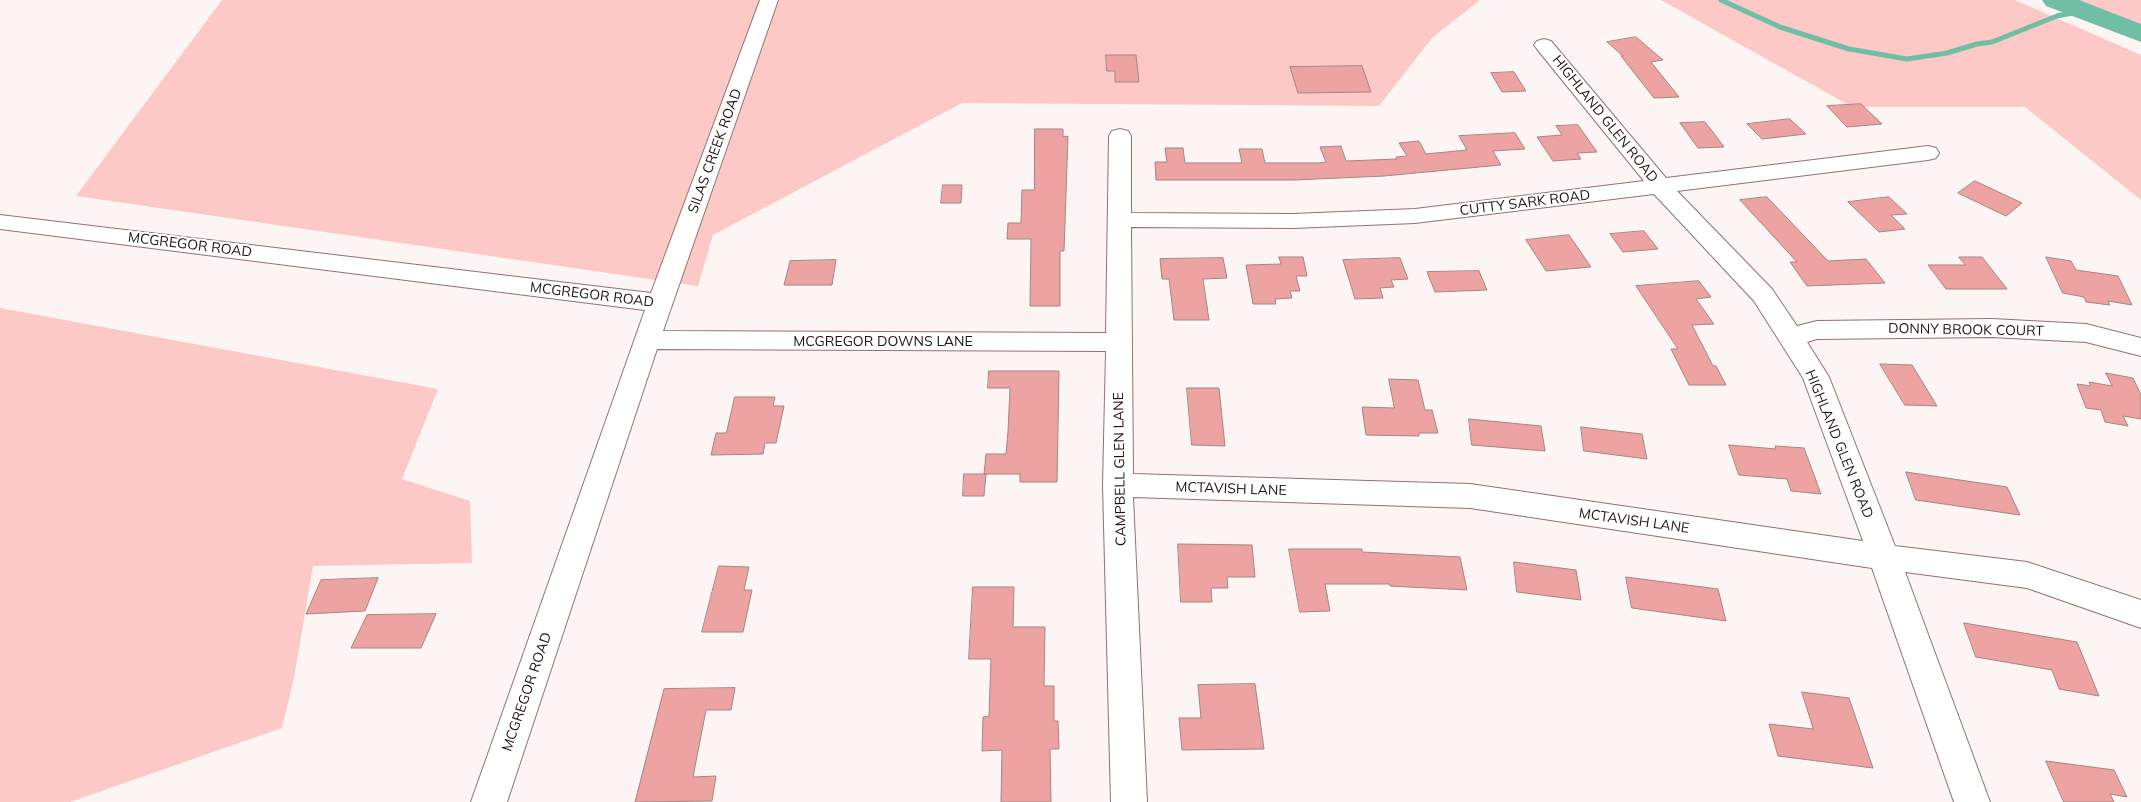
<!DOCTYPE html>
<html>
<head>
<meta charset="utf-8">
<style>
	body { margin:0 }
	canvas { display:block; background:#fcf5f4 }
</style>
</head>
<body>
<canvas width="2141" height="802"></canvas>
<script>
const context = document.querySelector('canvas').getContext('2d');
context.lineJoin = 'round';
function fillPath(path, color) { context.fillStyle = color; context.fill(path, 'evenodd'); }
function trace(path, color, width, dash) { context.strokeStyle = color; context.lineWidth = width; context.lineCap = dash ? 'butt' : 'round'; context.setLineDash(dash || []); context.stroke(path); }
function label(font, color, halo, rows, align = 'center') {
  context.font = font + ' Mulish,sans-serif'; context.lineWidth = 4; context.setLineDash([]); context.textBaseline = 'middle'; context.strokeStyle = halo; context.fillStyle = color; for (const [text, x, y, turn = 0] of rows) {
    context.save(); context.translate(x, y); context.rotate((+turn || 0) * Math.PI / 180); context.textAlign = isNaN(turn) ? turn : align; if (halo) context.strokeText(text, 0, 0); context.fillText(text, 0, 0); context.restore();
  }
}
fillPath(new Path2D(`
	M222,0H1480L1432,38L1379,106L962,103L713,235L698,286L76,196Z
	M1661,0H2015L2141,55V200L2025,107H1852Z
	M2068,0H2141V31Z
	M0,308L438,389L402,479L470,501L472,563L313,566L294,678L282,728L70,802H0Z`), '#fcc9c7');
trace(new Path2D(`
	M1721,0L1780,27L1849,49L1907,59L1947,53L1977,44L1992,42L2057,16L2083,11`), '#70bfa5', 5);
fillPath(new Path2D(`
	M2042,0H2079L2141,24V42L2046,6Z`), '#70bfa5');
const building = new Path2D(`
	M1636,37L1663,60L1651,62L1679,97L1654,98L1621,56H1623L1607,42Z
	M1106,55H1136L1139,82H1115V71H1107Z
	M1362,66L1371,92L1298,93L1290,67Z
	M1514,72L1526,91L1502,92L1491,73Z
	M1861,104L1882,124L1847,127L1827,106Z
	M1790,119L1806,134L1762,139L1747,124Z
	M1705,122L1713,132L1724,147L1698,148L1680,123Z
	M1578,125L1597,152L1577,153L1581,159L1553,161L1537,137L1562,135L1556,126Z
	M1035,129H1063V137L1068,136L1064,251H1060V306H1030L1031,239H1007L1008,223H1021L1022,190H1034Z
	M1515,133L1525,149L1493,151L1501,165L1384,176L1294,180H1156L1155,162H1167L1165,148H1183L1185,163H1242L1239,149H1262L1265,163H1319L1326,162L1320,147L1341,146L1346,161L1397,159L1396,157L1407,156L1399,143L1419,141L1426,154L1467,150L1459,136Z
	M1975,181L2022,203L2006,216L1958,193Z
	M943,185H962L961,203H941Z
	M1767,197L1828,261L1866,259L1885,283L1807,286L1790,262H1797L1740,200Z
	M1889,197L1907,214L1891,215L1905,229L1879,232L1848,202Z
	M1644,231L1658,249L1623,252L1610,234Z
	M1569,235L1591,267L1546,271L1526,240Z
	M1279,257H1303L1307,276H1296L1300,291H1290L1292,298L1275,299L1276,304H1253L1246,265L1281,264Z
	M1959,257H1982L2007,289H1946L1928,265H1965Z
	M2046,257L2071,261L2076,270L2118,276L2132,305L2108,301L2110,305L2086,302L2084,297L2063,293Z
	M1223,258L1227,278L1203,279L1209,320H1174L1169,279H1162L1160,259Z
	M1400,258L1408,279L1391,280L1394,287L1380,288L1383,298L1355,299L1343,260Z
	M836,260L832,285H784L790,261Z
	M1479,271L1487,290L1435,292L1427,272Z
	M1699,281L1711,297L1696,299L1714,324L1692,325L1713,366H1716L1726,385H1689L1671,349H1678L1636,286Z
	M1880,364L1912,365L1937,406L1905,405Z
	M989,371H1059L1057,482H1020V474H984L986,454H1006L1008,431L1010,388H988Z
	M2106,373L2133,378L2141,395V419L2123,416L2128,426L2105,422L2101,410L2086,408L2077,384L2091,386L2089,382L2112,386Z
	M1389,379L1418,380L1425,410H1432L1438,433H1419V436L1366,435L1362,407L1394,408Z
	M1187,388H1219L1225,446L1192,445Z
	M735,397H775L773,406H784L776,443H765L763,454L711,455L716,433H726Z
	M1469,419L1541,426L1545,451L1472,445Z
	M1581,427L1642,434L1647,459L1584,451Z
	M1729,445L1776,449L1775,446L1804,448L1821,494L1791,491L1787,479L1739,475Z
	M1906,472L2007,487L2020,515L1916,500Z
	M964,474H986L984,496H963Z
	M1178,544L1252,545L1255,577H1227L1228,588H1211L1212,602H1181Z
	M1289,549H1362V552L1460,557L1467,590L1390,586V584H1325L1330,611L1300,612Z
	M1514,562L1576,570L1581,600L1517,592Z
	M719,566L749,567L744,590H752L743,632H702Z
	M1626,577L1718,589L1726,621L1632,608Z
	M378,578L365,611L306,614L321,580Z
	M973,587H1014L1013,627H1045L1044,686H1054V721H1058L1059,749H1050L1051,802H1001L1002,750L982,751L983,717L989,716L991,659H969Z
	M436,614L421,648H351L367,615Z
	M1964,623L2077,642L2099,696L2059,689L2052,670L1976,657Z
	M1255,684L1264,749L1182,750L1179,718H1201L1198,685Z
	M735,688L731,710H706L693,777L716,776L712,801L635,802L664,689Z
	M1802,692L1849,698L1873,768L1778,756L1769,724L1813,729Z
	M2046,761L2114,770L2127,797L2110,794L2114,802H2064Z`);
fillPath(building, '#eda3a1');
trace(building, '#a68583', 1);
const minor = new Path2D(`
	M760,0H778L663,331L1106,333L1109,136L1112,131L1120,129L1128,131L1131,136V213L1293,214L1415,209L1644,181L1537,49L1534,45L1537,41L1544,39L1551,41L1666,178L1928,146L1936,148L1939,153L1936,158L1928,160L1677,191L1772,289L1797,326L1817,321L1992,319L2086,324L2141,338V356L2086,342L1992,337L1817,339L1807,342L1829,377L1895,546L2027,562L2141,600V628L2027,588L1905,572L1990,802H1954L1872,568L1470,508L1133,497L1147,802H1111L1103,485L1106,351L657,349L507,802H471L645,310L0,229V215L651,293ZM1654,194L1754,301L1803,378L1863,541L1470,484L1133,474L1131,227L1293,228L1415,223Z`);
trace(minor, '#927270', 2);
fillPath(minor, '#fff');
label('14px', '#211414', '#fff', [
	["HIGHLAND GLEN ROAD",1605,119,51],
	["SILAS CREEK ROAD",715,151,-70],
	["CUTTY SARK ROAD",1525,203,-7],
	["MCGREGOR ROAD",190,245,7],
	["MCGREGOR ROAD",592,295,7],
	["DONNY BROOK COURT",1966,330,1],
	["MCGREGOR DOWNS LANE",883,342],
	["HIGHLAND GLEN ROAD",1839,444,68],
	["CAMPBELL GLEN LANE",1120,469,-91],
	["MCTAVISH LANE",1231,489,2],
	["MCTAVISH LANE",1634,521,8],
	["MCGREGOR ROAD",527,692,-71]
]);
</script>
</body>
</html>
